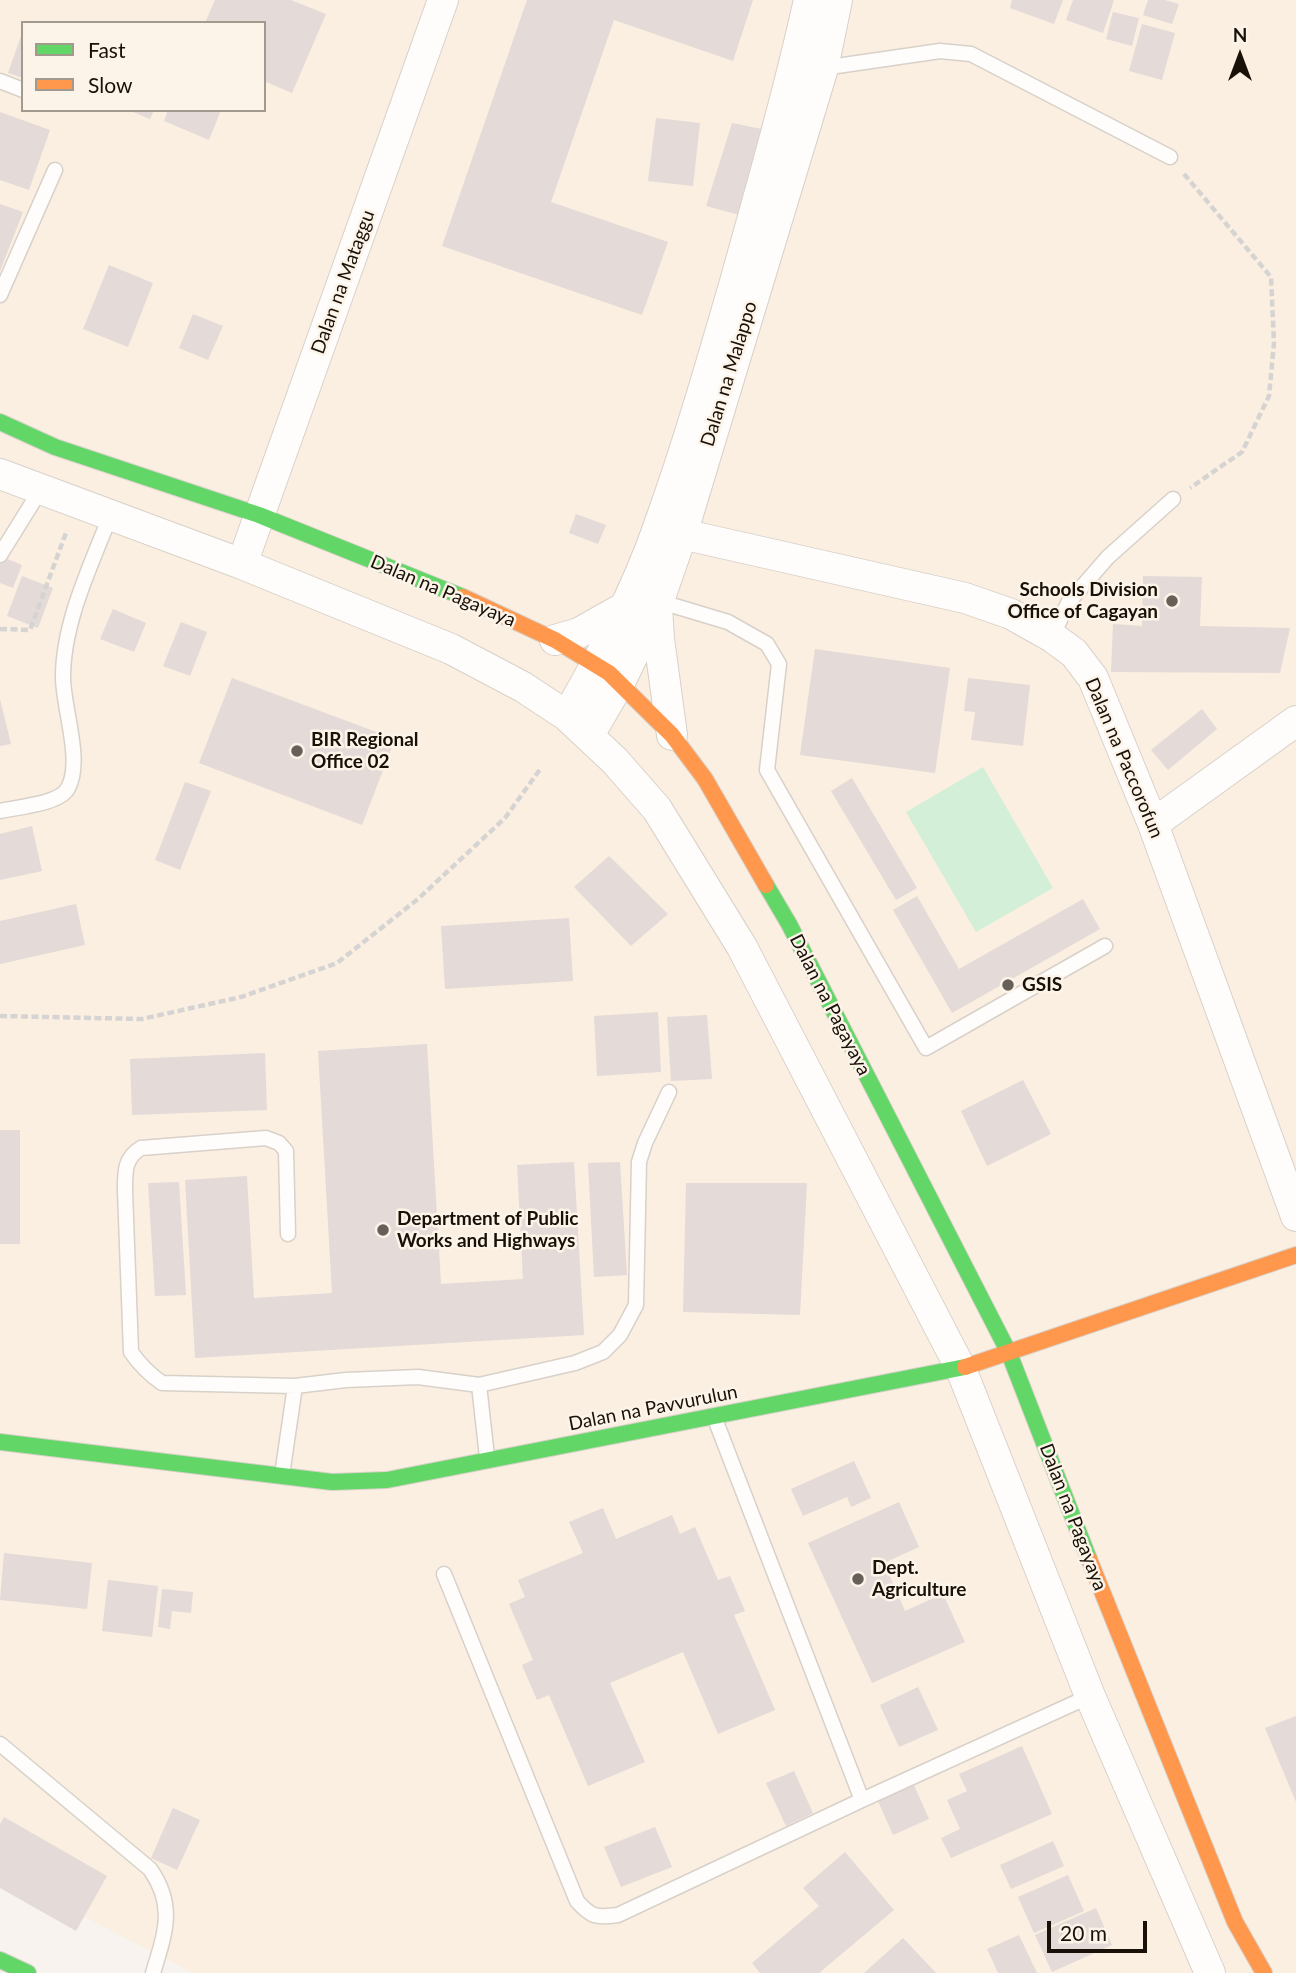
<!DOCTYPE html>
<html>
<head>
<meta charset="utf-8">
<style>
	body { margin:0 }
	#map { position:relative; width:1296px; height:1973px; overflow:hidden; background:#f8f3ee; font-family:Lato,sans-serif }
	canvas { display:block }
	.legend { position:absolute; left:21px; top:21px; width:245px; height:91px; box-sizing:border-box; background:#fdf4e9; border:2px solid #a2998f; margin:0; padding:9px 12px; list-style:none; font-size:21px; color:#191108 }
	.legend li { display:flex; align-items:center; gap:14px; height:35px }
	.legend b { width:35px; border:2px solid #a2998f }
	.north { position:absolute; left:1205px; top:21px; width:70px; height:70px; -webkit-text-stroke:5px #fdf4e9; paint-order:stroke; rotate:0deg; font-size:19px; font-weight:700; line-height:28px; text-align:center; color:#191108 }
	.north::after { content:''; display:block; margin:auto; width:24px; height:32px; background:#191108; clip-path:polygon(50% 0,100% 100%,50% 72%,0 100%) }
	.scale { position:absolute; left:1047px; top:1921px; width:100px; height:32px; box-sizing:border-box; border:4px solid #191108; border-top:0; padding-left:9px; font-size:21px; line-height:24px; white-space:nowrap; color:#191108; -webkit-text-stroke:5px #fdf4e9; paint-order:stroke }
</style>
</head>
<body>
<div id="map">
<canvas width="1296" height="1973"></canvas>
<ul class="legend">
<li><b style="height:9px;background:#63d668"></b>Fast</li>
<li><b style="height:9px;background:#ff974d"></b>Slow</li>
</ul>
<div class="north">N</div>
<div class="scale">20 m</div>
</div>
<script>
const context = document.querySelector('canvas').getContext('2d');
context.lineJoin = 'round';
function fillPath(path, color) { context.fillStyle = color; context.fill(path, 'evenodd'); }
function trace(path, color, width, dash) { context.strokeStyle = color; context.lineWidth = width; context.lineCap = dash ? 'butt' : 'round'; context.setLineDash(dash || []); context.stroke(path); }
function label(font, color, halo, rows, align = 'center') {
  context.font = font + ' Lato,sans-serif'; context.lineWidth = 5; context.setLineDash([]); context.textBaseline = 'middle'; context.strokeStyle = halo; context.fillStyle = color; for (const [text, x, y, turn = 0] of rows) {
    context.save(); context.translate(x, y); context.rotate((+turn || 0) * Math.PI / 180); context.textAlign = isNaN(turn) ? turn : align; if (halo) context.strokeText(text, 0, 0); context.fillText(text, 0, 0); context.restore();
  }
}
fillPath(new Path2D(`
	M0,0H1296V1973H193L0,1873ZM23,23H264V110H23Z`), '#fbefe1');
fillPath(new Path2D(`
	M983,767L1053,888L976,932L906,812Z`), '#d3efd7');
fillPath(new Path2D(`
	M215,0H291L326,14L292,93L264,81V23H205Z
	M527,0H753L733,61L614,20L551,202L668,242L642,315L442,246Z
	M1012,0H1063L1054,24L1010,8Z
	M1073,0H1114L1103,33L1066,20Z
	M1148,0H1165L1179,4L1172,24L1143,15Z
	M1113,12L1139,18L1132,46L1106,39Z
	M1142,24L1175,33L1162,80L1129,71Z
	M22,33H23V78L8,73Z
	M128,110H154L150,119Z
	M168,110H221L209,140L164,121Z
	M0,112L50,130L29,190L0,180Z
	M656,118L700,123L693,186L648,181Z
	M732,123L767,130L743,216L706,206Z
	M0,204L23,212L0,271Z
	M109,265L153,283L128,347L83,329Z
	M193,314L223,326L208,360L179,348Z
	M576,514L606,525L598,544L569,533Z
	M0,556L22,565L13,588L0,583Z
	M22,576L53,588L38,628L7,616Z
	M1143,576L1202,577L1200,626L1290,628L1280,673L1111,672L1113,624L1142,626Z
	M113,609L146,623L134,652L100,639Z
	M181,622L207,632L190,676L163,666Z
	M815,649L950,668L935,773L800,755Z
	M232,678L395,739L362,825L199,763Z
	M968,678L1030,685L1023,746L971,740L975,712L964,711Z
	M0,699L11,744L0,746Z
	M1202,709L1217,729L1168,770L1151,750Z
	M852,778L917,888L896,900L831,791Z
	M185,782L211,791L180,870L155,860Z
	M32,826L42,871L0,880V834Z
	M609,856L668,914L631,946L574,887Z
	M917,896L959,969L1083,899L1100,929L952,1013L893,910Z
	M76,904L85,945L0,964V921Z
	M569,918L573,981L445,989L441,926Z
	M658,1012L661,1072L597,1076L594,1016Z
	M707,1015L712,1079L671,1081L667,1017Z
	M427,1044L441,1284L523,1279L517,1165L574,1162L584,1335L195,1358L185,1180L247,1176L254,1298L332,1293L318,1051Z
	M265,1053L267,1110L132,1115L130,1059Z
	M1023,1080L1051,1134L987,1166L961,1111Z
	M0,1130H20V1244H0Z
	M620,1162L627,1275L594,1277L588,1163Z
	M179,1182L186,1295L155,1296L148,1183Z
	M686,1183H807L800,1315L683,1312Z
	M854,1461L871,1498L851,1507L847,1497L803,1516L791,1489Z
	M899,1502L919,1547L884,1563L905,1611L943,1594L965,1642L872,1683L808,1543Z
	M603,1508L616,1539L672,1515L680,1534L695,1527L718,1580L730,1576L745,1611L734,1615L775,1710L718,1734L683,1652L610,1683L645,1762L588,1786L549,1695L537,1700L522,1665L533,1660L509,1604L525,1597L518,1580L583,1553L569,1522Z
	M4,1553L92,1563L87,1609L0,1600Z
	M108,1580L158,1586L152,1637L102,1631Z
	M162,1589L193,1592L191,1613L172,1611L170,1629L158,1627Z
	M918,1687L938,1730L899,1747L880,1705Z
	M1296,1716V1802L1265,1728Z
	M1022,1746L1052,1814L951,1858L941,1838L960,1829L947,1800L967,1791L959,1774Z
	M794,1771L813,1813L786,1826L766,1783Z
	M914,1785L929,1819L893,1835L878,1801Z
	M173,1808L200,1820L177,1870L151,1858Z
	M4,1817L107,1876L76,1931L0,1888V1824Z
	M655,1827L672,1867L621,1887L604,1847Z
	M1053,1841L1064,1866L1011,1889L1000,1865Z
	M845,1852L894,1910L819,1973H760L752,1963L819,1906L803,1888Z
	M1068,1875L1084,1911L1034,1933L1018,1897Z
	M1096,1908L1112,1945L1052,1972L1035,1935Z
	M1019,1935L1037,1973H998L987,1949Z
	M903,1938L936,1973H864Z`), '#e4dad7');
const lane = new Path2D(`
	M823,68L940,51L971,54L1170,157
	M0,81L23,90
	M0,295L55,170
	M0,555L41,489
	M658,601L728,622L767,644L779,664L767,770L926,1048L1105,946
	M1052,637L1068,603L1108,557L1173,499
	M0,811C18,807 60,804 68,788C83,761 63,708 63,677C63,622 91,565 111,514
	M288,1234L286,1151L279,1143L266,1138L141,1148C124,1158 125,1173 125,1191L131,1352C140,1365 149,1374 162,1383L295,1386
	M479,1385L575,1363L603,1352L620,1335L636,1305L639,1162L645,1143L669,1092
	M715,1419L862,1800
	M282,1475L295,1386L346,1380L418,1377L479,1385L487,1457
	M444,1574L577,1901C591,1917 596,1918 618,1915L862,1800L1090,1696
	M0,1744L150,1869C176,1906 165,1933 153,1973`);
const street = new Path2D(`
	M0,474L242,564L451,649L523,687L567,716L615,761L657,809L742,947L961,1369L1090,1696L1210,1973
	M682,534L965,598L1011,614L1052,637L1074,653L1093,678L1153,824L1296,1216
	M242,564L443,0
	M657,607L659,639L672,735
	M555,640L579,633L625,607
	M567,716C602,655 636,592 659,525C688,445 711,364 735,282C761,188 788,95 809,0
	M589,735L620,682L657,606L682,534L823,68L837,0
	M1153,824L1296,721`);
const fast = new Path2D(`
	M0,422L55,447L259,515L463,597
	M766,885L789,924L1009,1353L1089,1559
	M0,1442L332,1482L387,1480L965,1367
	M0,1960L28,1973`);
const slow = new Path2D(`
	M463,597L555,640L609,673L672,735L705,779L766,885
	M965,1367L1296,1255
	M1089,1559L1235,1922L1264,1973`);
trace(lane, '#d8d1c9', 17);
trace(street, '#d8d1c9', 32);
trace(fast, '#d8d1c9', 18);
trace(slow, '#d8d1c9', 18);
trace(new Path2D(`
	M1184,174L1271,277L1274,343L1269,396L1242,452L1190,488
	M0,629L30,630L67,530
	M0,1016L142,1019L241,997L337,963L418,899L505,818L541,768`), '#d6d4d2', 4.5, [7, 3.5]);
trace(lane, '#fefdfc', 14);
trace(street, '#fefdfc', 30);
trace(fast, '#63d668', 16);
trace(slow, '#ff974d', 16);
for (const [x, y, r, color] of [
	[1172,601,7,"#676058"],
	[297,751,7,"#676058"],
	[1008,985,7,"#676058"],
	[383,1230,7,"#676058"],
	[858,1579,7,"#676058"]
]) { const dot = new Path2D(); dot.arc(x, y, r, 0, 2 * Math.PI); context.fillStyle = color; context.fill(dot); trace(dot, '#fdf4e9', 2.5); }
label('19px', '#191108', '#fdf4e9', [
	["Dalan na Mataggu",343,282,-70],
	["Dalan na Malappo",729,374,-73],
	["Dalan na Pagayaya",443,591,23],
	["Dalan na Paccorofun",1124,758,67],
	["Dalan na Pagayaya",830,1005,63],
	["Dalan na Pavvurulun",653,1408,-11],
	["Dalan na Pagayaya",1073,1517,69]
]);
label('bold 19px', '#191108', '#fdf4e9', [
	["Schools Division",1158,590,"right"],
	["Office of Cagayan",1158,612,"right"],
	["BIR Regional",311,740],
	["Office 02",311,762],
	["GSIS",1022,985],
	["Department of Public",397,1219],
	["Works and Highways",397,1241],
	["Dept.",872,1568],
	["Agriculture",872,1590]
], 'left');
</script>
</body>
</html>
